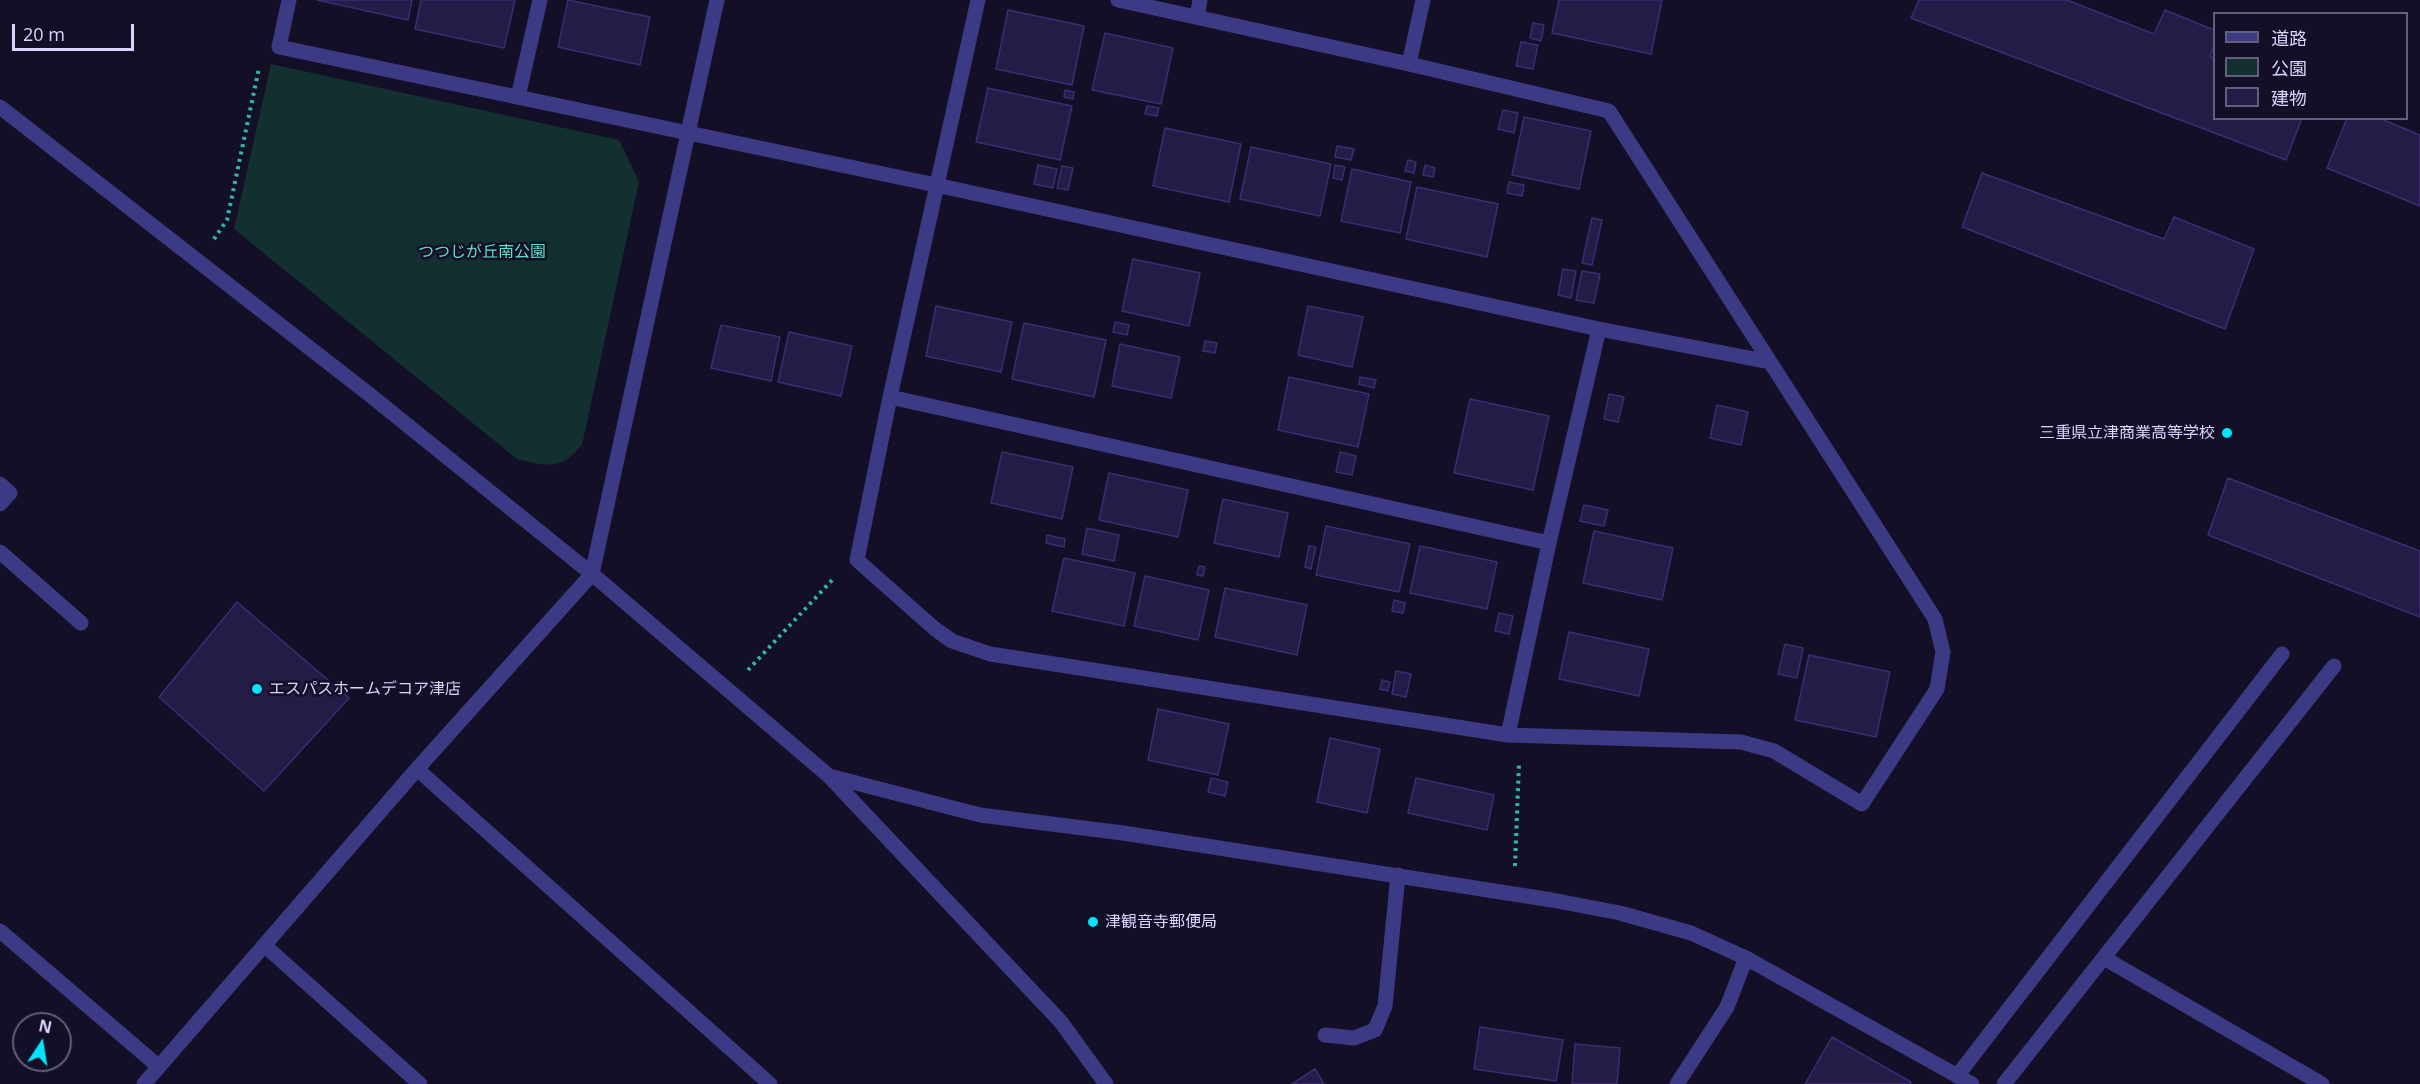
<!DOCTYPE html>
<html>
<head>
<meta charset="utf-8">
<style>
	body { margin:0 }
	#map { position:relative; width:2420px; height:1084px; overflow:hidden; background:#130f26; font-family:"Open Sans","Noto Sans JP",sans-serif }
	canvas { display:block }
	.legend { position:absolute; left:2213px; top:12px; width:195px; height:108px; box-sizing:border-box; background:#130f26; border:2px solid #625e7d; margin:0; padding:8px 10px; list-style:none; font-size:18px; color:#d9d4ff }
	.legend li { display:flex; align-items:center; gap:12px; height:30px }
	.legend b { width:30px; border:2px solid #625e7d }
	.north { position:absolute; left:12px; top:1012px; width:60px; height:60px; box-sizing:border-box; background:#130f26; border:2px solid #625e7d; border-radius:50%; rotate:12deg; font-size:16px; font-weight:700; line-height:24px; text-align:center; color:#d9d4ff }
	.north::after { content:''; display:block; margin:auto; width:21px; height:27px; background:#00e5ff; clip-path:polygon(50% 0,100% 100%,50% 72%,0 100%) }
	.scale { position:absolute; left:12px; top:24px; width:122px; height:27px; box-sizing:border-box; border:3px solid #d9d4ff; border-top:0; padding-left:8px; font-size:18px; line-height:21px; white-space:nowrap; color:#d9d4ff; -webkit-text-stroke:4px #130f26; paint-order:stroke }
</style>
</head>
<body>
<div id="map">
<canvas width="2420" height="1084"></canvas>
<ul class="legend">
<li><b style="height:8px;background:#3d3a85"></b>道路</li>
<li><b style="height:16px;background:#12302f"></b>公園</li>
<li><b style="height:16px;background:#241b47"></b>建物</li>
</ul>
<div class="north">N</div>
<div class="scale">20 m</div>
</div>
<script>
const context = document.querySelector('canvas').getContext('2d');
context.lineJoin = 'round';
function fillPath(path, color) { context.fillStyle = color; context.fill(path, 'evenodd'); }
function trace(path, color, width, dash) { context.strokeStyle = color; context.lineWidth = width; context.lineCap = dash ? 'butt' : 'round'; context.setLineDash(dash || []); context.stroke(path); }
function label(font, color, halo, rows, align = 'center') {
  context.font = font + ' "Open Sans","Noto Sans JP",sans-serif'; context.lineWidth = 5; context.setLineDash([]); context.textBaseline = 'middle'; context.strokeStyle = halo; context.fillStyle = color; for (const [text, x, y, turn = 0] of rows) {
    context.save(); context.translate(x, y); context.rotate((+turn || 0) * Math.PI / 180); context.textAlign = isNaN(turn) ? turn : align; if (halo) context.strokeText(text, 0, 0); context.fillText(text, 0, 0); context.restore();
  }
}
fillPath(new Path2D(`
	M271,64L619,140L639,182L582,445C561,471 546,466 517,459L234,229Z`), '#12302f');
const building = new Path2D(`
	M317,0H412L408,20Z
	M421,0H515L504,48L415,29Z
	M568,0L650,17L640,65L558,47Z
	M1559,0H1662L1651,54L1552,33Z
	M1919,0H2067L2154,34L2165,10L2214,30V46L2210,57L2214,58V118H2302L2286,160L1911,18Z
	M1008,10L1084,26L1072,85L996,69Z
	M1533,23L1544,25L1541,41L1530,38Z
	M1105,33L1173,48L1161,104L1092,90Z
	M1521,42L1538,45L1533,69L1516,66Z
	M988,88L1072,106L1060,160L976,142Z
	M1065,90L1074,92L1073,99L1064,97Z
	M1147,106L1159,108L1157,116L1145,114Z
	M1503,110L1518,113L1514,133L1498,129Z
	M1524,117L1591,131L1579,189L1512,175Z
	M2347,118H2379L2420,135V206L2327,168Z
	M1165,128L1241,144L1229,202L1153,186Z
	M1337,146L1354,149L1351,160L1335,157Z
	M1251,147L1331,164L1320,216L1240,199Z
	M1408,160L1416,162L1414,173L1405,171Z
	M1038,165L1057,169L1053,188L1034,184Z
	M1335,165L1345,167L1342,180L1333,178Z
	M1425,165L1435,168L1433,177L1423,175Z
	M1062,166L1073,168L1068,190L1057,188Z
	M1352,169L1411,182L1400,233L1341,221Z
	M1982,173L2164,239L2174,217L2254,249L2225,329L1962,227Z
	M1509,182L1524,185L1522,196L1507,193Z
	M1417,187L1498,204L1487,257L1406,239Z
	M1592,218L1602,220L1592,265L1582,263Z
	M1133,259L1200,273L1189,326L1122,311Z
	M1563,269L1576,271L1571,298L1558,295Z
	M1582,271L1600,274L1594,303L1576,300Z
	M936,306L1012,322L1001,372L926,356Z
	M1308,306L1363,317L1352,367L1298,355Z
	M1115,322L1129,325L1127,335L1113,332Z
	M1024,323L1106,340L1094,397L1012,379Z
	M721,325L780,337L771,381L711,368Z
	M789,332L852,346L841,396L778,382Z
	M1205,341L1217,343L1215,353L1203,351Z
	M1120,344L1180,357L1171,398L1112,386Z
	M1289,377L1369,394L1358,447L1278,430Z
	M1360,377L1376,380L1374,388L1359,384Z
	M1609,394L1624,397L1618,422L1604,419Z
	M1470,399L1549,416L1533,490L1454,473Z
	M1717,405L1748,412L1741,445L1710,438Z
	M1002,452L1073,467L1062,519L991,503Z
	M1340,452L1356,456L1352,475L1336,472Z
	M1109,473L1188,490L1178,537L1099,520Z
	M2228,478L2420,551V617L2208,535Z
	M1223,499L1288,513L1279,557L1214,543Z
	M1584,505L1608,510L1604,526L1580,521Z
	M1326,526L1410,544L1399,592L1316,575Z
	M1087,528L1119,535L1114,561L1082,554Z
	M1594,531L1673,548L1662,600L1583,583Z
	M1047,535L1065,539L1064,547L1046,543Z
	M1309,546L1316,547L1311,569L1305,567Z
	M1420,546L1497,562L1487,609L1410,593Z
	M1064,558L1135,573L1124,626L1052,611Z
	M1199,566L1205,567L1203,576L1197,575Z
	M1145,576L1209,590L1198,640L1134,626Z
	M1225,588L1307,605L1297,655L1215,637Z
	M1394,600L1405,603L1403,613L1392,611Z
	M237,602L349,698L264,791L159,697Z
	M1499,613L1513,616L1509,634L1495,631Z
	M1569,632L1649,649L1639,696L1559,679Z
	M1785,644L1803,648L1797,678L1778,674Z
	M1809,655L1890,672L1876,737L1795,720Z
	M1396,671L1411,674L1406,697L1392,694Z
	M1382,680L1390,682L1388,691L1380,689Z
	M1158,709L1229,724L1218,775L1148,760Z
	M1330,738L1380,749L1367,813L1317,802Z
	M1211,778L1228,782L1225,796L1208,792Z
	M1416,778L1494,795L1487,830L1408,813Z
	M1480,1027L1563,1040L1556,1081L1474,1069Z
	M1832,1037L1911,1082L1910,1084H1805Z
	M1575,1044L1620,1048L1617,1084H1572Z
	M1315,1069L1324,1084H1292Z`);
fillPath(building, '#241b47');
trace(building, '#3b2d73', 1.5);
trace(new Path2D(`
	M214,239L227,220L259,68
	M748,670L835,577
	M1515,866L1519,763`), '#2fb8b0', 4, [3, 4.5]);
trace(new Path2D(`
	M289,0L279,47L936,185L1599,329L1770,362
	M978,0L890,397L857,560L935,629L952,641L990,654L1508,735L1741,742L1774,751L1862,804L1937,689L1943,652L1935,619L1609,111L1409,64L1118,0
	M1197,17L1200,0
	M1409,64L1423,0
	M518,97L540,0
	M890,397L1549,543
	M0,484L10,493L0,504
	M0,552L81,623
	M1508,735L1549,543L1599,329
	M417,769L770,1084
	M0,931L158,1066
	M264,945L420,1084
	M2104,958L2322,1084
	M1325,1035L1354,1038L1375,1030L1385,1006L1398,875
	M1957,1076L2282,654
	M144,1084L417,769L592,574
	M1677,1084L1727,1007L1746,958
	M2004,1084L2334,666`), '#3d3a85', 15);
trace(new Path2D(`
	M0,107L370,395L592,574L829,776L1061,1022L1106,1084
	M592,574L717,0
	M829,776L980,815L1123,833L1552,900L1620,913L1691,933L1746,958L1972,1084`), '#3d3a85', 15);
for (const [x, y, r, color] of [
	[2227,433,6,"#00e5ff"],
	[257,689,6,"#00e5ff"],
	[1093,922,6,"#00e5ff"]
]) { const dot = new Path2D(); dot.arc(x, y, r, 0, 2 * Math.PI); context.fillStyle = color; context.fill(dot); trace(dot, '#130f26', 2); }
label('16px', '#5fe0c0', '#130f26', [
	["つつじが丘南公園",482,252]
]);
label('16px', '#d9d4ff', '#130f26', [
	["三重県立津商業高等学校",2215,433,"right"],
	["エスパスホームデコア津店",269,689],
	["津観音寺郵便局",1105,922]
], 'left');
</script>
</body>
</html>
